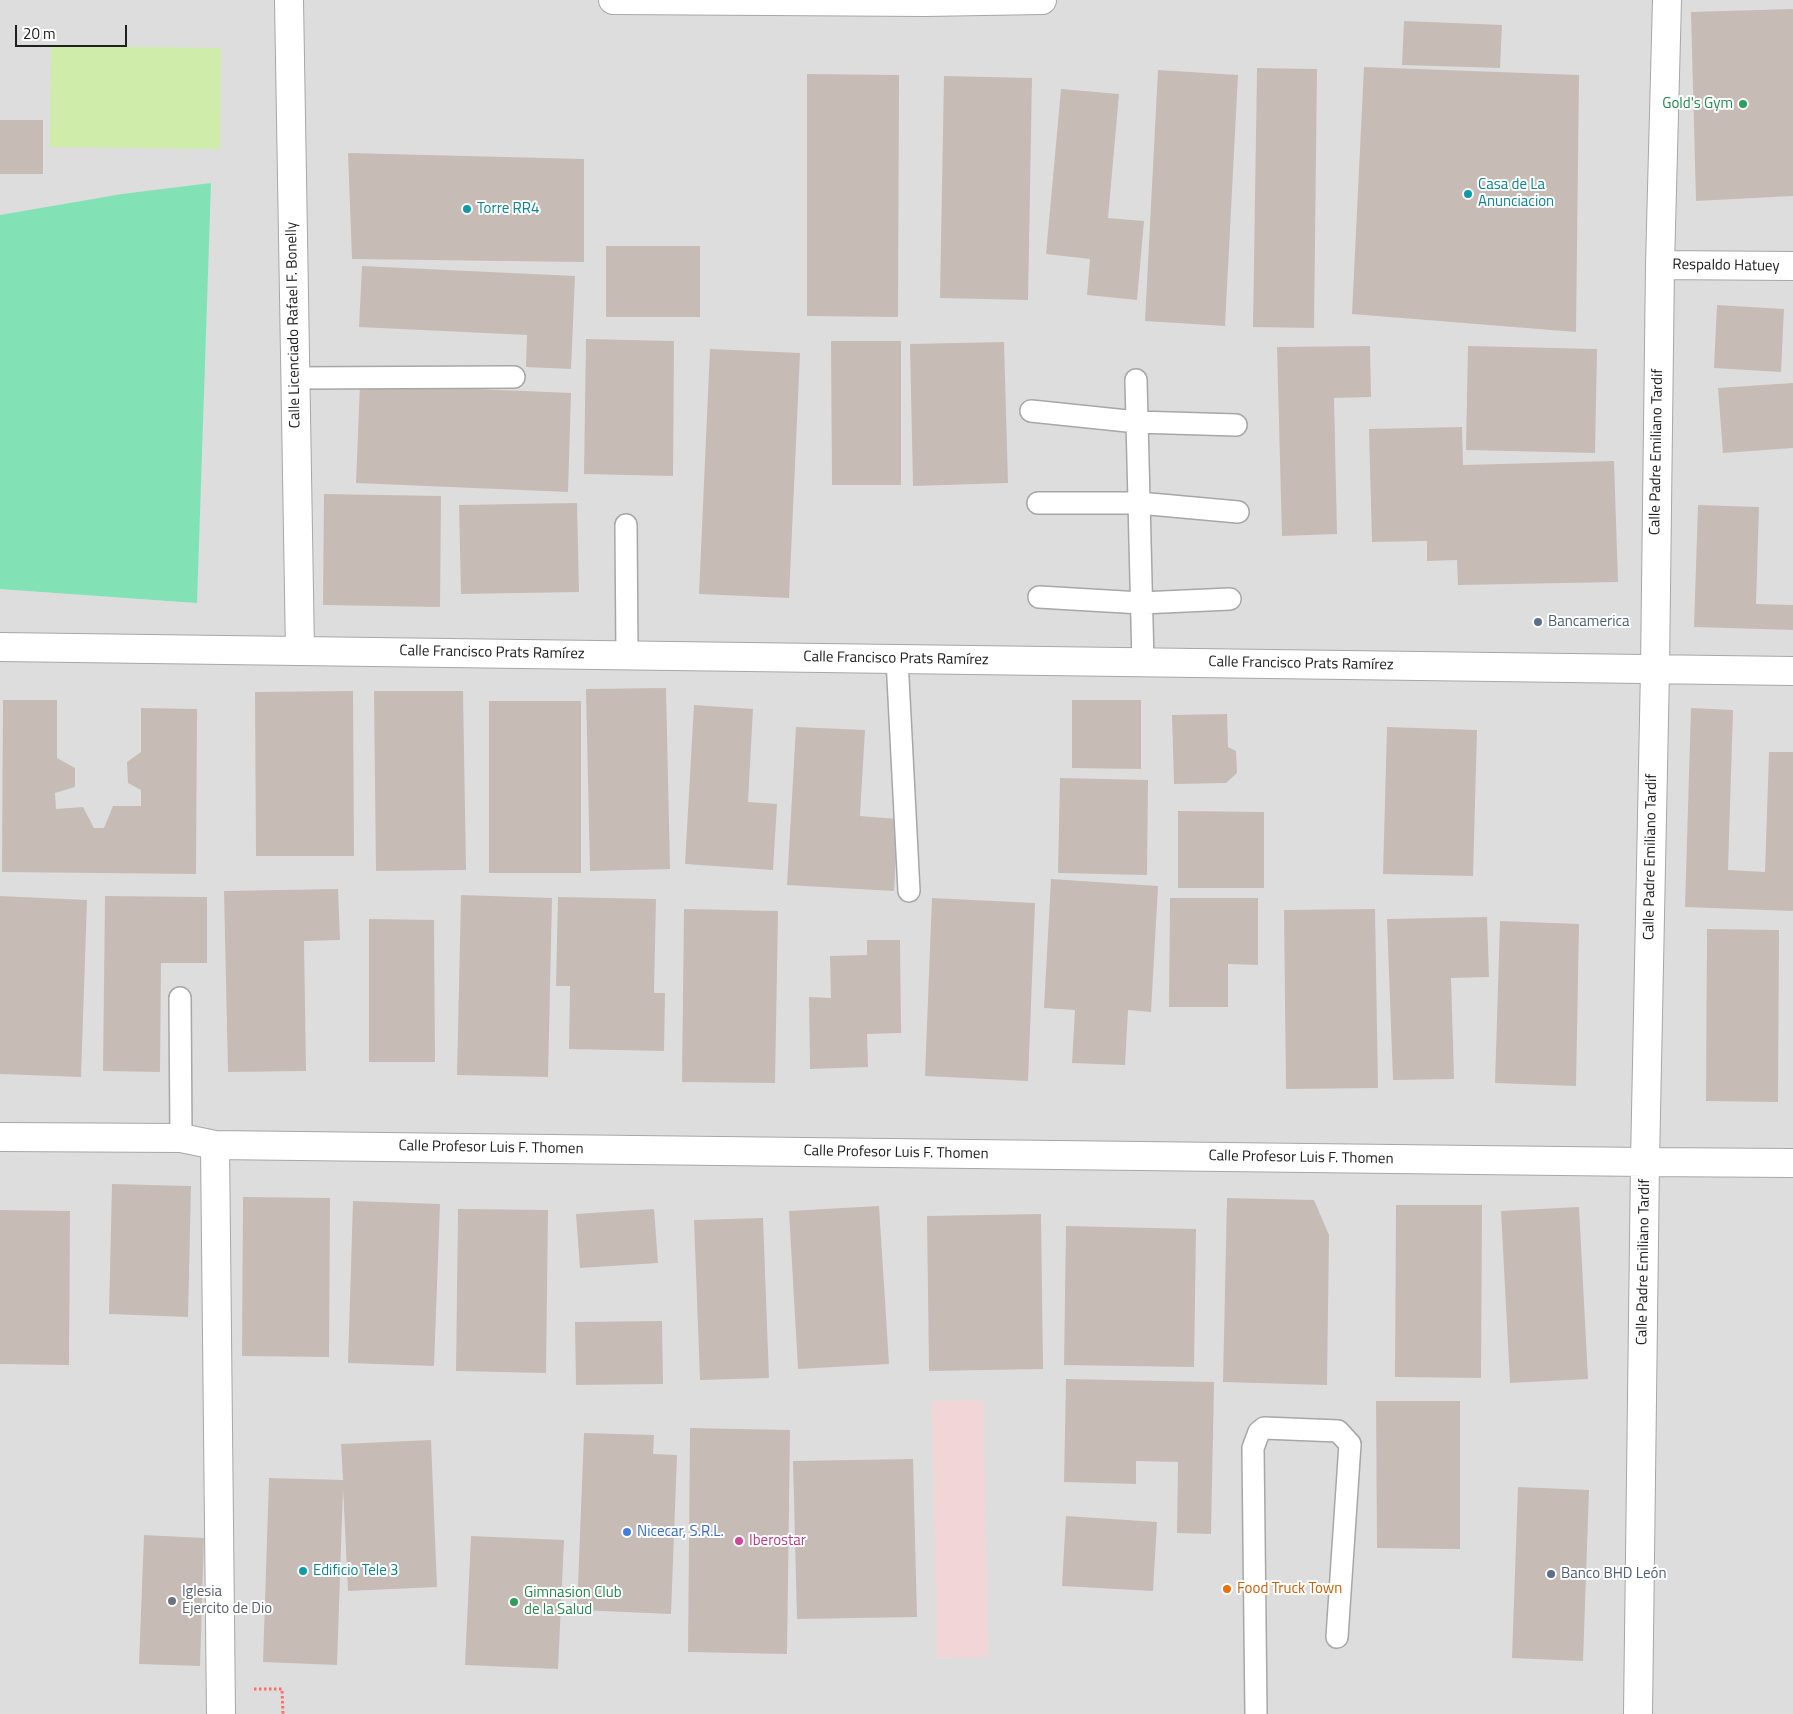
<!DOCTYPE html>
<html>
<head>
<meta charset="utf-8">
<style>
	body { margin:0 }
	#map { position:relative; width:1793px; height:1714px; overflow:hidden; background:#f1ece6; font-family:"Titillium Web",sans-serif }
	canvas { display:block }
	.scale { position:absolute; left:15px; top:25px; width:112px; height:22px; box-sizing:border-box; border:2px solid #202020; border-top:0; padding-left:6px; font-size:15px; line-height:18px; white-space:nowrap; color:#202020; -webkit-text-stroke:4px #fff; paint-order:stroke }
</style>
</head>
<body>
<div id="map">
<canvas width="1793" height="1714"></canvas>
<div class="scale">20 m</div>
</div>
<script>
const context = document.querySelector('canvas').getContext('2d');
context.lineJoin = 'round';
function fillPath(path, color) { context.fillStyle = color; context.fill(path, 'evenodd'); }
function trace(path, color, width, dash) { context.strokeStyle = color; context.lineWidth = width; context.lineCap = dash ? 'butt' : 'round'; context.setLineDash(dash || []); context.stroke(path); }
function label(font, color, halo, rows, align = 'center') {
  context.font = font + ' "Titillium Web",sans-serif'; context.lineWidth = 4; context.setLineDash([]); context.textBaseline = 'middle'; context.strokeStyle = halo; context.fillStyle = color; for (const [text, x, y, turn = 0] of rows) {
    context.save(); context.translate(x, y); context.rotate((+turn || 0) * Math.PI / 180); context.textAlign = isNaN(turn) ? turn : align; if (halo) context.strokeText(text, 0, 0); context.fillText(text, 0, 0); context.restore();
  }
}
fillPath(new Path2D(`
	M0,0H1793V1714H0Z`), '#dedddd');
fillPath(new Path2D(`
	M983,1400L988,1657L937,1658L932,1401Z`), '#f2d5d6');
fillPath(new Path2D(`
	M51,46L221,48L220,149L50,147Z`), '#cfecab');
fillPath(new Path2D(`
	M211,183L197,603L0,589V215L122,194Z`), '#82e2b6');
fillPath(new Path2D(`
	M1793,9V196L1696,201L1691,12Z
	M1404,21L1502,25L1500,68L1402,65Z
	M1364,67L1579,75L1576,332L1352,314Z
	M1257,68L1317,69L1314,328L1253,327Z
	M1158,70L1238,75L1225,326L1145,321Z
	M807,74L899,75L898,317L807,316Z
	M944,76L1032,78L1028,300L940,298Z
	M1061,89L1119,94L1108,218L1144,221L1137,300L1087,295L1090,259L1046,254Z
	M0,120H43V174H0Z
	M348,153L584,159V262L352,259Z
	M606,246H700V317H606Z
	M362,266L575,276L571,369L526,367L527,335L359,327Z
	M1717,305L1784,309L1781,372L1714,368Z
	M586,339L674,341L673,476L584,474Z
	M831,341H901V485H832Z
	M1004,342L1008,483L913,486L910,344Z
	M1370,346L1371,397L1334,398L1337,534L1282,536L1277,347Z
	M1468,346L1597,349L1595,453L1466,450Z
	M710,349L800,353L789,598L699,594Z
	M1793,383V448L1723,453L1718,388Z
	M360,384L571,393L568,492L356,483Z
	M1462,427L1463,465L1614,461L1618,582L1458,585L1457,560L1427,561V541L1372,542L1369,429Z
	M324,494L441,496L440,607L323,605Z
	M577,503L579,592L461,594L459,505Z
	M1698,505L1759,507L1756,604L1793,605V630L1694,627Z
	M666,688L670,869L590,871L586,689Z
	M353,691L354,856H256L255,692Z
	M374,691H463L466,870L376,871Z
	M3,700H57V758L75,768V787L55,793L56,809L83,807L94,828H104L113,806H141V790L128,783L127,762L141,752V708L197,709L196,874L2,872Z
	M1072,700H1141V769L1072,768Z
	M489,701H581V873H489Z
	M694,705L753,709L748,802L777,804L773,870L685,864Z
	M1691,708L1733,710L1728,870L1765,872L1769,752H1793V911L1685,907Z
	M1227,714L1228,747L1236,751L1237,773L1226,783L1174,784L1172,715Z
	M796,727L865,730L860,816L898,819L894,891L787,885Z
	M1387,727L1477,730L1473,876L1383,874Z
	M1060,778L1148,780L1147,875L1058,873Z
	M1178,811L1264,812V888H1178Z
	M1051,879L1158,886L1151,1012L1128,1010L1125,1065L1072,1063L1075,1010L1044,1008Z
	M338,889L340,940L304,941L306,1071L228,1072L224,891Z
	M461,895L552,898L548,1077L457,1075Z
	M0,896L87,900L81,1077L0,1074Z
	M105,896L207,897V963H161L160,1072L103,1071Z
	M558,897L656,899L654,993H665L664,1051L569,1049L570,986H556Z
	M932,898L1035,903L1028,1081L925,1076Z
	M1170,898H1258V965L1228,964V1007H1169Z
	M684,909L778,911L775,1083L682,1082Z
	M1375,909L1378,1088L1286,1089L1284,910Z
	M1487,917L1489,977L1451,978L1454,1079L1393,1080L1387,919Z
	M369,919L434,920L435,1062H369Z
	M1500,921L1579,924L1576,1086L1495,1083Z
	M1707,929L1779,930L1778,1102L1706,1101Z
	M867,940H900L901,1033L867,1034L868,1067L810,1069L809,997L831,998L830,956L867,955Z
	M112,1184L191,1186L188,1317L109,1314Z
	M243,1197L330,1198L329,1357L242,1356Z
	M1227,1198L1314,1200L1329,1235L1327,1385L1223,1382Z
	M353,1201L440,1204L434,1366L348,1363Z
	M1396,1205H1482L1481,1378L1395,1377Z
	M879,1206L889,1364L798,1369L789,1211Z
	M1579,1207L1588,1379L1510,1383L1501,1211Z
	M458,1209L548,1210L546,1373L456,1371Z
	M654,1209L658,1263L580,1268L576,1214Z
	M0,1210L70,1211L69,1365L0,1364Z
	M1041,1214L1043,1369L929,1371L927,1216Z
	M763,1218L769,1378L700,1380L694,1220Z
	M1066,1226L1196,1229L1194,1367L1064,1365Z
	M662,1321L663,1384L576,1385L575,1322Z
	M1066,1379L1214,1382L1211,1534L1177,1533L1178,1462L1136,1461V1484L1064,1482Z
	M1376,1401H1460V1549L1377,1548Z
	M690,1428L790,1430L787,1654L688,1652Z
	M584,1433L654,1435L653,1454L677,1455L671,1614L577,1610Z
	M431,1440L437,1587L348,1591L343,1488L337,1665L263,1662L269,1478L343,1480L341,1444Z
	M913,1459L917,1617L797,1619L793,1461Z
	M1518,1487L1589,1490L1583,1661L1512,1658Z
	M1066,1516L1157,1522L1153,1591L1062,1586Z
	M144,1535L204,1538L200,1666L139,1664Z
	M471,1536L564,1540L558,1669L465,1665Z`), '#c6bcb5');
const lane = new Path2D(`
	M295,378L514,377
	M1136,380L1143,662
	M1031,411L1137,422L1236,425
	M1038,503H1139L1238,512
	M626,525L627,655
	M1039,597L1141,603L1230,599
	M897,659L909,891
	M180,998L181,1138
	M1256,1714L1253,1448L1259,1432L1264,1428L1338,1431L1350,1444L1337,1637`);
const street = new Path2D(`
	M289,0L300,651
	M613,0L925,2L1042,0
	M1660,265L1793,266
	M0,647L1793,671
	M0,1137L181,1138L215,1145L1645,1162L1793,1163
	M215,1145L221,1714
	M1638,1714L1645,1162L1655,669L1660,265L1667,0`);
trace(lane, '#a7a7a7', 24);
trace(street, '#a7a7a7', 30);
trace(new Path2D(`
	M254,1689H282L283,1714`), '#fe6f6a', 3, [2.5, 2.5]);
trace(lane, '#fff', 21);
trace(street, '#fff', 28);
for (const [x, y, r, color] of [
	[1743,104,5,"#2e9e5b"],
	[1468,194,5,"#0f9aa8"],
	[467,209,5,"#0f9aa8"],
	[1538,622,5,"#5c6f8a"],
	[627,1532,5,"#3f7fe0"],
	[739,1541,5,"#d1479c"],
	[303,1571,5,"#0f9aa8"],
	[1551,1574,5,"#5c6f8a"],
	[1227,1589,5,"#e8710a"],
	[172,1601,5,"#6b7280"],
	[514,1602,5,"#2e9e5b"]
]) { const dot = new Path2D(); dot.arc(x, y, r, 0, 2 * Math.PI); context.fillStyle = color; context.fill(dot); trace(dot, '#fff', 2); }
label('15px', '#27864d', '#fff', [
	["Gold's Gym",1733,104],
	["Gimnasion Club",524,1593,"left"],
	["de la Salud",524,1610,"left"]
], 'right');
label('15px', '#0d838f', '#fff', [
	["Casa de La",1478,185],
	["Anunciacion",1478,202],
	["Torre RR4",477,209],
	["Edificio Tele 3",313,1571]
], 'left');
label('15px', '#202020', '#fff', [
	["Respaldo Hatuey",1726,266,1],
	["Calle Licenciado Rafael F. Bonelly",294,325,-91],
	["Calle Padre Emiliano Tardif",1657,452,-89],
	["Calle Francisco Prats Ramírez",492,653,1],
	["Calle Francisco Prats Ramírez",896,659,1],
	["Calle Francisco Prats Ramírez",1301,664,1],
	["Calle Padre Emiliano Tardif",1651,857,-89],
	["Calle Profesor Luis F. Thomen",491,1148,1],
	["Calle Profesor Luis F. Thomen",896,1153,1],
	["Calle Profesor Luis F. Thomen",1301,1158,1],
	["Calle Padre Emiliano Tardif",1644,1262,-89]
]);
label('15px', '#4e5e75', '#fff', [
	["Bancamerica",1548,622],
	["Banco BHD León",1561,1574]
], 'left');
label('15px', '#366cbe', '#fff', [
	["Nicecar, S.R.L.",637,1532]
], 'left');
label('15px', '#b23c85', '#fff', [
	["Iberostar",749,1541]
], 'left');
label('15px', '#c56008', '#fff', [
	["Food Truck Town",1237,1589]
], 'left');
label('15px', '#5b616d', '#fff', [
	["Iglesia",182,1592],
	["Ejercito de Dio",182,1609]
], 'left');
</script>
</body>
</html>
